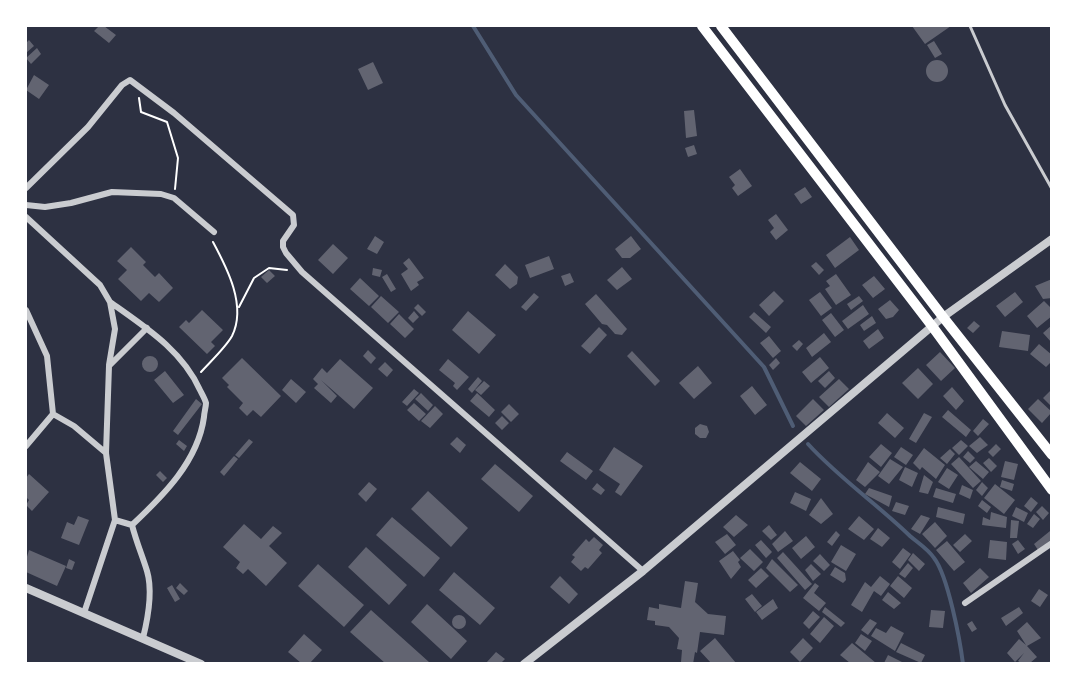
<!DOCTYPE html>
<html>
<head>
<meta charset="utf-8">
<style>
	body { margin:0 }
	#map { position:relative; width:1077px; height:689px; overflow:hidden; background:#2d3142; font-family:"Space Grotesk",sans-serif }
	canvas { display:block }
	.frame { position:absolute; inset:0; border:27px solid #fff; pointer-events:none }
</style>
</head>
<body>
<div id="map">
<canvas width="1077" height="689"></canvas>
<div class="frame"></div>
</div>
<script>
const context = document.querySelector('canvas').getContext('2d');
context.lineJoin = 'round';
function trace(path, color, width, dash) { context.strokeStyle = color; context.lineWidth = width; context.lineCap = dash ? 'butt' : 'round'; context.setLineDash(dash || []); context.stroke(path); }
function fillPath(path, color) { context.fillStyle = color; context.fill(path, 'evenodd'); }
trace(new Path2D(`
	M473,26L516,95L764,367L793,426
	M808,444C839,478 877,504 910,536C918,543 928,549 934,558C948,576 960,640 963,664`), '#4f5d75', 4);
fillPath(new Path2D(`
	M99,26H104L116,35L109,43L94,31Z
	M912,26H951L925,44Z
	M29,40L34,46L26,53V43Z
	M934,41L942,54L935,58L927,45Z
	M37,48L41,54L31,64L26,58Z
	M926 71a11 11 0 1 1 22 0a11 11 0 1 1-22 0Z
	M373,62L383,83L368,90L358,69Z
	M34,75L49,85L39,99L26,90Z
	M694,110L697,136L686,138L684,111Z
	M694,145L697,154L688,157L685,148Z
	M740,169L752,186L738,196L732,188L735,185L729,177Z
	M805,187L812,197L801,204L794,194Z
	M776,214L788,230L776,240L770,232L774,228L768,220Z
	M375,236L384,242L377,254L367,249Z
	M631,236L641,249L630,258H622L615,249Z
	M850,237L859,250L835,268L826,255Z
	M333,244L348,258L333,274L318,260Z
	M131,247L146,262L143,265L155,277L159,273L173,288L159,302L149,293L141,301L118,279L127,270L117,261Z
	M549,256L554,269L530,278L525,265Z
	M409,258L424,278L417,282L419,285L411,291L401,274L408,269L403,263Z
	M816,262L824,270L819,275L811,266Z
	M505,264L518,277L517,284L510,289L495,275Z
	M622,267L632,279L617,290L607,280Z
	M373,268L382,270L380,277L372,275Z
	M269,270L275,276L267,283L261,277Z
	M570,273L574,282L565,286L561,276Z
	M387,274L396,289L391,292L382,277Z
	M836,274L851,295L836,305L825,289L830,286L826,281Z
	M874,276L885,289L873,298L862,285Z
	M360,278L379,296L369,306L350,289Z
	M1052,279V298L1043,299L1035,286Z
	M774,291L784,301L769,316L759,305Z
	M820,292L832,308L821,316L809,300Z
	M1015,292L1023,302L1005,317L996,306Z
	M534,293L539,297L526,311L521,307Z
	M596,294L627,329L622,335L615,334L607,325L602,324L585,304Z
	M381,296L399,312L388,323L371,307Z
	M859,296L863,301L851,310L847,304Z
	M890,300L899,310L893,317L886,319L878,309Z
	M1044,301L1052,309V316L1037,328L1027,316Z
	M418,304L426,312L422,316L414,308Z
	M863,305L869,314L848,329L842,321Z
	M202,310L223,330L211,342L215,346L207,354L179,327L186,320L189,323Z
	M414,311L419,317L413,323L408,318Z
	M468,311L496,335L479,354L452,330Z
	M754,312L771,327L766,333L749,317Z
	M831,313L844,330L835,337L822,320Z
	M399,314L414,329L405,338L390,324Z
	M872,316L876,323L864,331L860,325Z
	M974,321L980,326L973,333L967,328Z
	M1052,325V343L1043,333Z
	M599,327L607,335L590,354L581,346Z
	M878,329L884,338L869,349L863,341Z
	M1002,331L1030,335L1028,351L999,347Z
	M824,333L831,342L812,357L806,348Z
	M769,336L781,351L773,358L760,343Z
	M799,340L803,344L797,351L792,346Z
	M1039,344L1052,355V361L1046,367L1030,354Z
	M368,350L376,358L371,364L363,356Z
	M632,351L660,381L655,386L627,356Z
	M940,352L955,368L941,381L926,365Z
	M142 364a8 8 0 1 1 16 0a8 8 0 1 1-16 0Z
	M820,357L829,368L811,383L802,372Z
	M242,358L281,396L261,417L253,410L247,416L239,408L243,403L227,387L229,385L222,378Z
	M776,358L780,363L773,370L769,365Z
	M340,359L373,388L354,409L321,380L337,396L331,403L314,388L318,384L313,379L322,368L327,373Z
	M448,359L469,377L457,390L453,386L455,383L439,370Z
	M385,362L393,370L387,377L378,369Z
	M698,366L712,383L694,399L679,383Z
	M918,368L933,384L918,399L902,383Z
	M165,371L184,395L173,403L154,380Z
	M829,371L835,378L825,388L818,381Z
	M478,377L482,381L472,393L468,389Z
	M291,379L306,392L296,403L282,390Z
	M839,379L849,389L829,407L819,397Z
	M484,381L490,386L481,395L475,390Z
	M752,386L767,405L755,415L740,396Z
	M952,387L964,401L956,410L943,396Z
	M414,389L419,393L407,406L402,402Z
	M1052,389V407L1043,398Z
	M421,393L433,405L428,411L415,399Z
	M477,393L495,410L489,417L470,401Z
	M196,399L202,404L178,435L173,431Z
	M813,399L824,410L806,426L796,416Z
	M1038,399L1052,412L1042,423L1028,409Z
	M414,403L426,414L419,421L407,410Z
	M509,404L519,414L511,422L501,412Z
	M435,406L443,414L430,428L421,421Z
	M948,410L971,430L966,437L942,417Z
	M887,413L904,428L895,438L878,423Z
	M924,413L932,417L916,443L909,439Z
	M502,416L509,423L502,430L495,423Z
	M983,419L989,424L978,436L973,431Z
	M700,424L707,426L709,432L706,438H700L695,434V428Z
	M457,437L466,445L460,453L450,444Z
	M980,437L988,445L977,453L969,446Z
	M249,439L253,442L239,458L235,455Z
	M179,440L187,446L184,451L176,444Z
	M961,440L968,446L959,455L952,448Z
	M881,444L892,453L881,467L869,457Z
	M996,444L1001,449L993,457L988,452Z
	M614,447L643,466L621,496L615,492L620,484L599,470Z
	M901,447L913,455L906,465L894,457Z
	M924,448L945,465L936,479L922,467L920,470L913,463Z
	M950,449L955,454L947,464L940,458Z
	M968,451L975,458L970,463L963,457Z
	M567,452L593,471L586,480L560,461Z
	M234,456L238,459L224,476L220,472Z
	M959,457L981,481L973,488L951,464Z
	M989,458L997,466L991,472L983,463Z
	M890,459L903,467L889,484L878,476Z
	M976,461L989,472L983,479L969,467Z
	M1005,461L1018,464L1014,480L1001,477Z
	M800,462L821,479L812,491L790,473Z
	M868,462L880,472L865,487L856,480Z
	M495,464L533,496L519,512L481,479Z
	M905,467L918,473L912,487L899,480Z
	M947,468L958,475L949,489L938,482Z
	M160,471L167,478L163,482L156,475Z
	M29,474L49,492L32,511L26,505L29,500L26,497V478Z
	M924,475L933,482L928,494L919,492Z
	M1002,480L1014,484L1012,491L1000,487Z
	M369,482L377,489L366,502L358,494Z
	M982,482L988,488L982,496L976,490Z
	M597,483L605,490L601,495L592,489Z
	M995,484L1015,500L1004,514L984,498Z
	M962,485L973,490L970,499L959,494Z
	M869,488L892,496L889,507L865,494Z
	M936,488L956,494L953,503L933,497Z
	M428,491L468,528L451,547L411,509Z
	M795,492L811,499L806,511L790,503Z
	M1031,497L1038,503L1031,512L1024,506Z
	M821,498L833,514L821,524L809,515Z
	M982,500L991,507L987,513L978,506Z
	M896,502L909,506L905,515L892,511Z
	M1042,506L1049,513L1043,520L1036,512Z
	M938,507L965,514L963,524L936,517Z
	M1016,507L1028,513L1024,522L1012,516Z
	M991,512L1007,517L1006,528L982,525L983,517L990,520Z
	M1034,514L1040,519L1033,528L1027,524Z
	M736,515L748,525L734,537L723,527Z
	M921,515L930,518L920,534L911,529Z
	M78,516L89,520L79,545L61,538L67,522L74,525Z
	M859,516L874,529L864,540L848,529Z
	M392,517L440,558L424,577L376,535Z
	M1011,520L1019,521L1017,538H1010Z
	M935,522L947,536L935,548L922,534Z
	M244,524L261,539L273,526L282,533L269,546L287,563L266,586L248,569L243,574L236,568L240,562L223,547Z
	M769,525L777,535L771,540L762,531Z
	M878,528L890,538L882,547L870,539Z
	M785,531L793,541L778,552L772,544Z
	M836,531L840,535L832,546L827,542Z
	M1050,531L1052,539L1038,550L1034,544Z
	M727,534L736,545L725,554L715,542Z
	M965,534L972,541L960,552L953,545Z
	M806,536L815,547L801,559L792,548Z
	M594,537L603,545L599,550L602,553L588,569L585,567L581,571L571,562L575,557L572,555L586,539L589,542Z
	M761,540L772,552L766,558L755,545Z
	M990,540L1007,542L1006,560L988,558Z
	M1018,540L1025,549L1018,554L1012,544Z
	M947,541L965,562L954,571L936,550Z
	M841,545L856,554L846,571L831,562Z
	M366,547L407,585L389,605L348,567Z
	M903,548L911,554L900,569L892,562Z
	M750,549L763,562L754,571L740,558Z
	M29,550L66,566L57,586L26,572V560Z
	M733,551L740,560L738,562L741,567L731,579L719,561Z
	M783,552L812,584L805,590L777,558Z
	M913,553L925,564L919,571L908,560Z
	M820,554L830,565L824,571L813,561Z
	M69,559L75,562L72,570L66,568Z
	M772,559L798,585L790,592L766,568Z
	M908,563L913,568L905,578L899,574Z
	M318,564L364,605L344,627L298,586Z
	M811,564L821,574L813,581L805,570Z
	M835,567L845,573L846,580L843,583L830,575Z
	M761,568L769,576L756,588L748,580Z
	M980,568L989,577L971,593L963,583Z
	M454,572L495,608L480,625L439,590Z
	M560,576L578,594L569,604L550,587Z
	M880,576L890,584L881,596L874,591L862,612L851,605L865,582L871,587Z
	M898,576L912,588L904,598L890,586Z
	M685,581L698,583L695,602L708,614L726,616L724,635L700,632L697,653L695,652L693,664L681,662L682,650L677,649L679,638L669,627L655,625V621L647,620L649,607L659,609V604L681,608Z
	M180,583L188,591L184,595L176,588Z
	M815,583L819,586L814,593L826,603L819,611L803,598Z
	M172,585L180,599L175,602L167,588Z
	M1039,589L1048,595L1040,607L1031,601Z
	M888,592L901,603L894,609L882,600Z
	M752,594L762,606L755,612L745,599Z
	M773,599L778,608L762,620L756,612Z
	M427,604L467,641L451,659L411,622Z
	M825,607L845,623L841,627L822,612Z
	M1019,607L1023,613L1006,626L1001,618Z
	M371,610L429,662L428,663H385L350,632Z
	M931,610L945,611L943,628L929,627Z
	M813,611L820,617L809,629L803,623Z
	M452 622a7 7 0 1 1 14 0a7 7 0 1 1-14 0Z
	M824,617L834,626L820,643L810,634Z
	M870,619L877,623L868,635L861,630Z
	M972,621L977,629L972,632L967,624Z
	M1027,622L1041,638L1027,646L1037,657L1030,663H1021L1018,661L1024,653L1015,662L1007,653L1019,639L1026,645L1017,631Z
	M891,626L904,633L895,651L871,636L876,628L886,633Z
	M304,634L322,650L310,663H301L288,652Z
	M861,634L872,641L865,651L855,643Z
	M715,638L736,663H711L700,651Z
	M803,638L813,648L800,662L790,652Z
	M852,643L876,663H850L840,655Z
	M901,643L925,655L921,663L896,652Z
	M496,652L505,659L501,663H486Z
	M888,655L904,663H884Z`), '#626471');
trace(new Path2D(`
	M139,98L141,112L167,122L178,158L175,189
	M239,307L254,278L269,268L287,270
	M201,372C210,362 226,347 232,336C247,306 227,268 213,242`), '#fff', 2);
trace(new Path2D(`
	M970,26L1005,105L1052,189`), '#caccd0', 3);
trace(new Path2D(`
	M26,188L88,127L122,85L130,80L174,113L293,215L294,225L283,241V247L286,253L302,272L643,571
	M26,205L45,207L71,203L112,192L161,194L174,198L214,232
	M26,217L100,285L110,302L115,329L109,365
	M110,302C145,327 182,350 200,390C202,394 205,399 206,403C206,407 204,413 204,417C198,461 164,495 132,525
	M26,310L47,356L53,414L74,426L106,453
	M26,446L53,414
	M115,520L106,453L109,366L147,328
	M132,525C136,541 142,555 147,571C153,591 148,618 143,638
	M965,603L1052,543
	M84,613L115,520L132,525`), '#caccd0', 6);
trace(new Path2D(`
	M26,588L201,664
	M524,664L643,571L943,317L1052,239`), '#caccd0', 8);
trace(new Path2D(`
	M702,26L932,326L1052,490
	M721,26L943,317L1052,455`), '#fff', 10);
</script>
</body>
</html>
